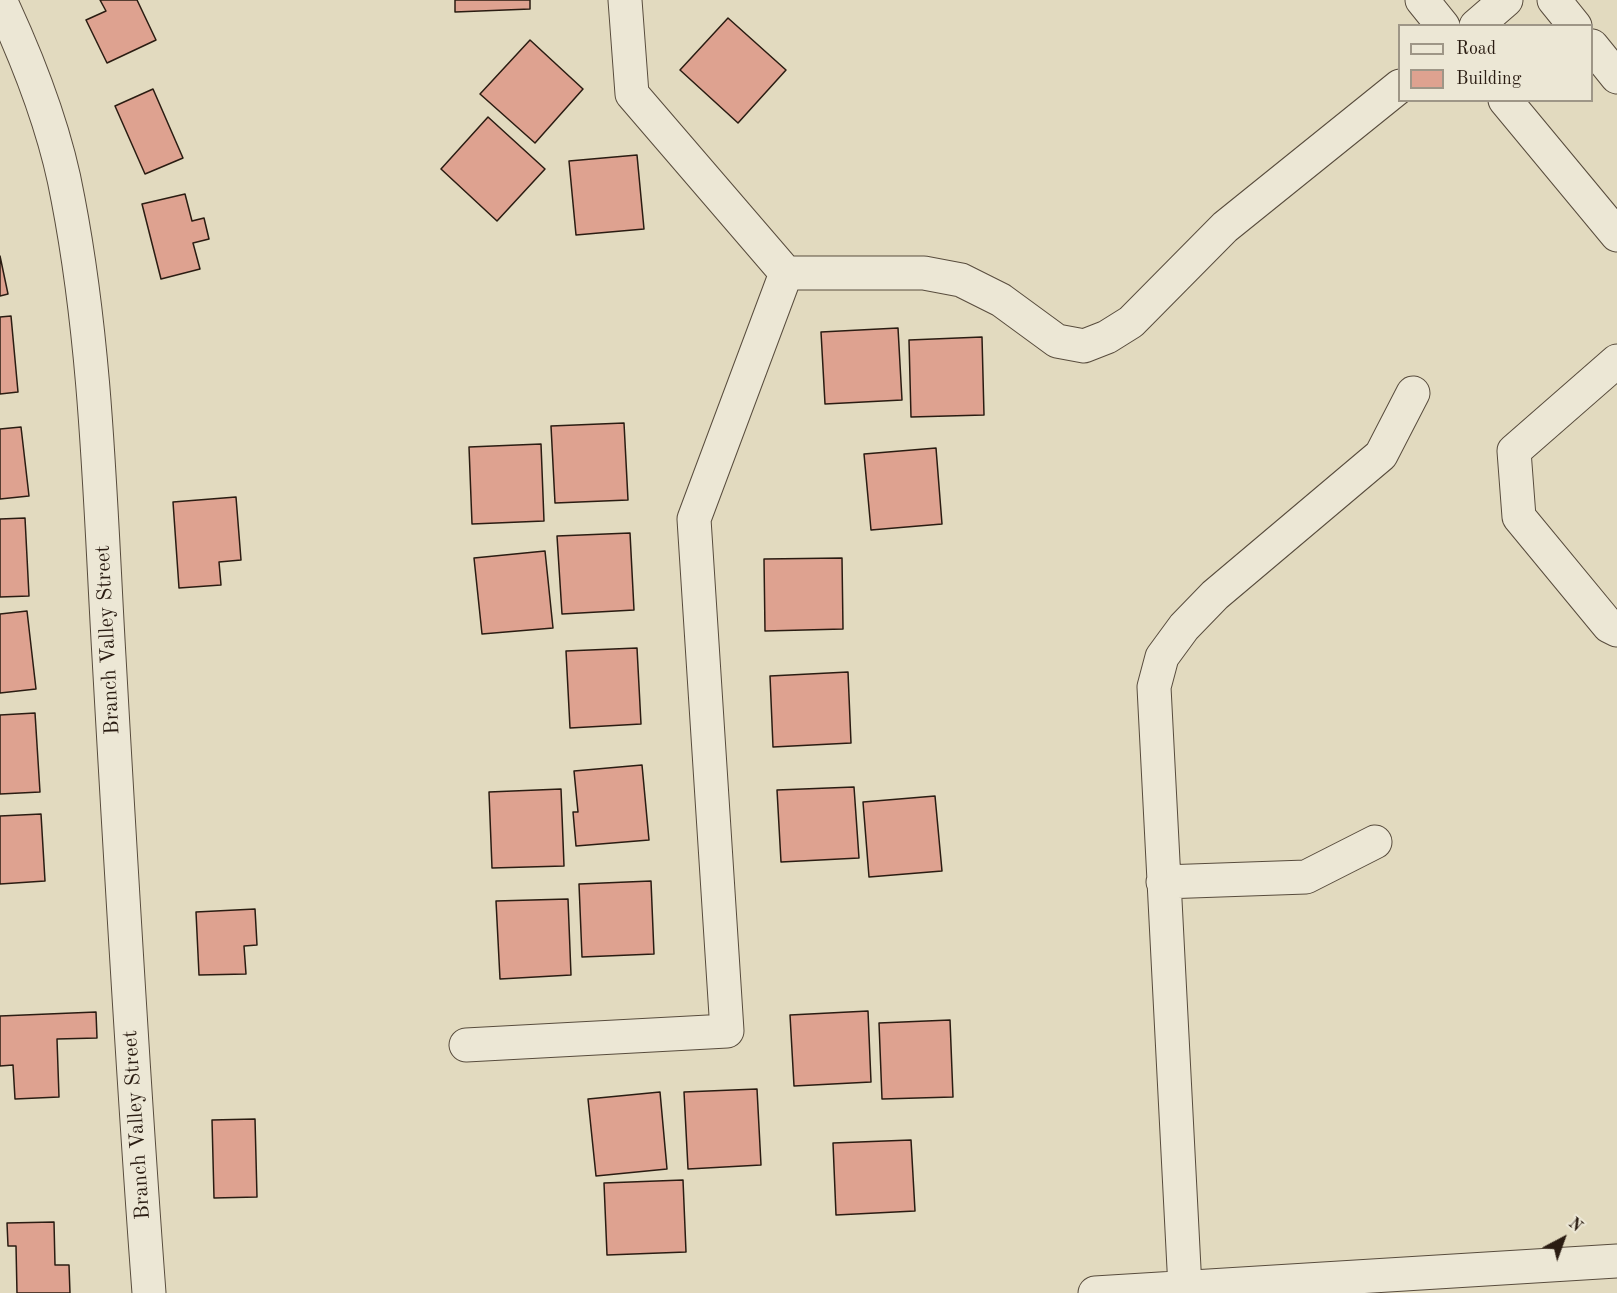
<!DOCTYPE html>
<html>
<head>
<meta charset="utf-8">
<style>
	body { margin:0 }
	#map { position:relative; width:1617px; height:1293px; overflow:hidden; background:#e2dabf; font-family:"Old Standard TT",serif }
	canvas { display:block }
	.legend { position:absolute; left:1398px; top:24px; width:195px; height:78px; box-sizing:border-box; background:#ece7d5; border:2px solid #9e9687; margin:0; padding:8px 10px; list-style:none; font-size:18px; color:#2a1c12 }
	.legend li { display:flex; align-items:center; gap:12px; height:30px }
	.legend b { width:30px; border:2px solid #9e9687 }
	.north { position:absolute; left:1533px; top:1209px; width:60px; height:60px; -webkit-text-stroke:4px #ece7d5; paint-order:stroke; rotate:41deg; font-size:16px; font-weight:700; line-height:24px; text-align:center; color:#2a1c12 }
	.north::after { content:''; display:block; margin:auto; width:21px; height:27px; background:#2a1c12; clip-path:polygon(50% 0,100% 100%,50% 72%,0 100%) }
</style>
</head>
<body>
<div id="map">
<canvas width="1617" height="1293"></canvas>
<ul class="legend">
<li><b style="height:8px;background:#ece7d5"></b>Road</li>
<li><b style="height:16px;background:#dea290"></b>Building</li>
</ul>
<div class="north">N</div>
</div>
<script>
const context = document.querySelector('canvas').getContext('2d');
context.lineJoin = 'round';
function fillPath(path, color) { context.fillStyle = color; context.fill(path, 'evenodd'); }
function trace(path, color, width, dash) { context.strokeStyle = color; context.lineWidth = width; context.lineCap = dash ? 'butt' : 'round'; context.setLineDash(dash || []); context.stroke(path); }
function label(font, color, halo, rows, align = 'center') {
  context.font = font + ' "Old Standard TT",serif'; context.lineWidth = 6; context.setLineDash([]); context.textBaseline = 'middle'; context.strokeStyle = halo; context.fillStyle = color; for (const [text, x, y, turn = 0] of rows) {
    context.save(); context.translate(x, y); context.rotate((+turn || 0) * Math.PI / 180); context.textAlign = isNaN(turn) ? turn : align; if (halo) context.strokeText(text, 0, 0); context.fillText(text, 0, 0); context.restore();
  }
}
const building = new Path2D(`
	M100,0H137L156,40L107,63L86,20L106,11Z
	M455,0H530V9L455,12Z
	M728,18L786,70L738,123L680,70Z
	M530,40L583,89L535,143L480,94Z
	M153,89L183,158L145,174L115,106Z
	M488,117L545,169L497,221L441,169Z
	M637,155L644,229L576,235L569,161Z
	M185,194L192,221L204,218L209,239L193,243L200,269L161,279L142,204Z
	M0,256L8,294L0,296Z
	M11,316L18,392L0,394V317Z
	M898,328L902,400L825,404L821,332Z
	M982,337L984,415L911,417L909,340Z
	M624,423L628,500L555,503L551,426Z
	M21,427L29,496L0,499V429Z
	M541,444L544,521L472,524L469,447Z
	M936,448L942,524L871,530L864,454Z
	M236,497L241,560L219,562L221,585L179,588L173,502Z
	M25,518L29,596L0,597V519Z
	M630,533L634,610L562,614L557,536Z
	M545,551L553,628L482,634L474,558Z
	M842,558L843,629L765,631L764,559Z
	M27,611L36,689L0,693V614Z
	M637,648L641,724L570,728L566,651Z
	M848,672L851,743L773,747L770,676Z
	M35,713L40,792L0,794V715Z
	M642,765L649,840L576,846L573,812H578L574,771Z
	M854,787L859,858L781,862L777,790Z
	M561,789L564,866L492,868L489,792Z
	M935,796L942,871L869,877L863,802Z
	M41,814L45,881L0,884V816Z
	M651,881L654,954L582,957L579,884Z
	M568,899L571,975L500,979L496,901Z
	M255,909L257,945L244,946L246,974L199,975L196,912Z
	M868,1011L871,1082L794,1086L790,1015Z
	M96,1012L97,1038L57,1039L59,1097L15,1099L13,1065L0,1066V1016Z
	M950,1020L953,1097L882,1099L879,1023Z
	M757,1089L761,1165L688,1169L684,1092Z
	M660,1092L667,1169L596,1176L588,1099Z
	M255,1119L257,1197L214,1198L212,1120Z
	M911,1140L915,1211L836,1215L833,1143Z
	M683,1180L686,1252L607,1255L604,1183Z
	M54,1222L55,1265H69L70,1293H17L16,1246H8L7,1223Z`);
fillPath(building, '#dea290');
trace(building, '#2a1c12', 1.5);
const minor = new Path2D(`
	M0,0C29,62 56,131 68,199C97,349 100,504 109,657C121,869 133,1081 149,1293
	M625,0L632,94L786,273
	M1422,0L1443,26
	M1554,0L1575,26
	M1476,26L1506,0
	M1592,46L1617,77
	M1505,100L1617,235
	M1617,361L1514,451L1519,517L1609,626L1617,630
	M1163,882L1306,877L1375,842
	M466,1045L727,1031L694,519L786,273H924L961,280L1001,300L1057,341L1084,346L1107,337L1131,322L1225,227L1400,86
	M1185,1288L1154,687L1162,657L1184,627L1215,595L1381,455L1413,393
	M1095,1293L1617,1261`);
trace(minor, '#584c3d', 35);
trace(minor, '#ece7d5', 33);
label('21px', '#2a1c12', '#ece7d5', [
	["Branch Valley Street",108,640,-93],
	["Branch Valley Street",137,1125,-94]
]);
</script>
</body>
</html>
